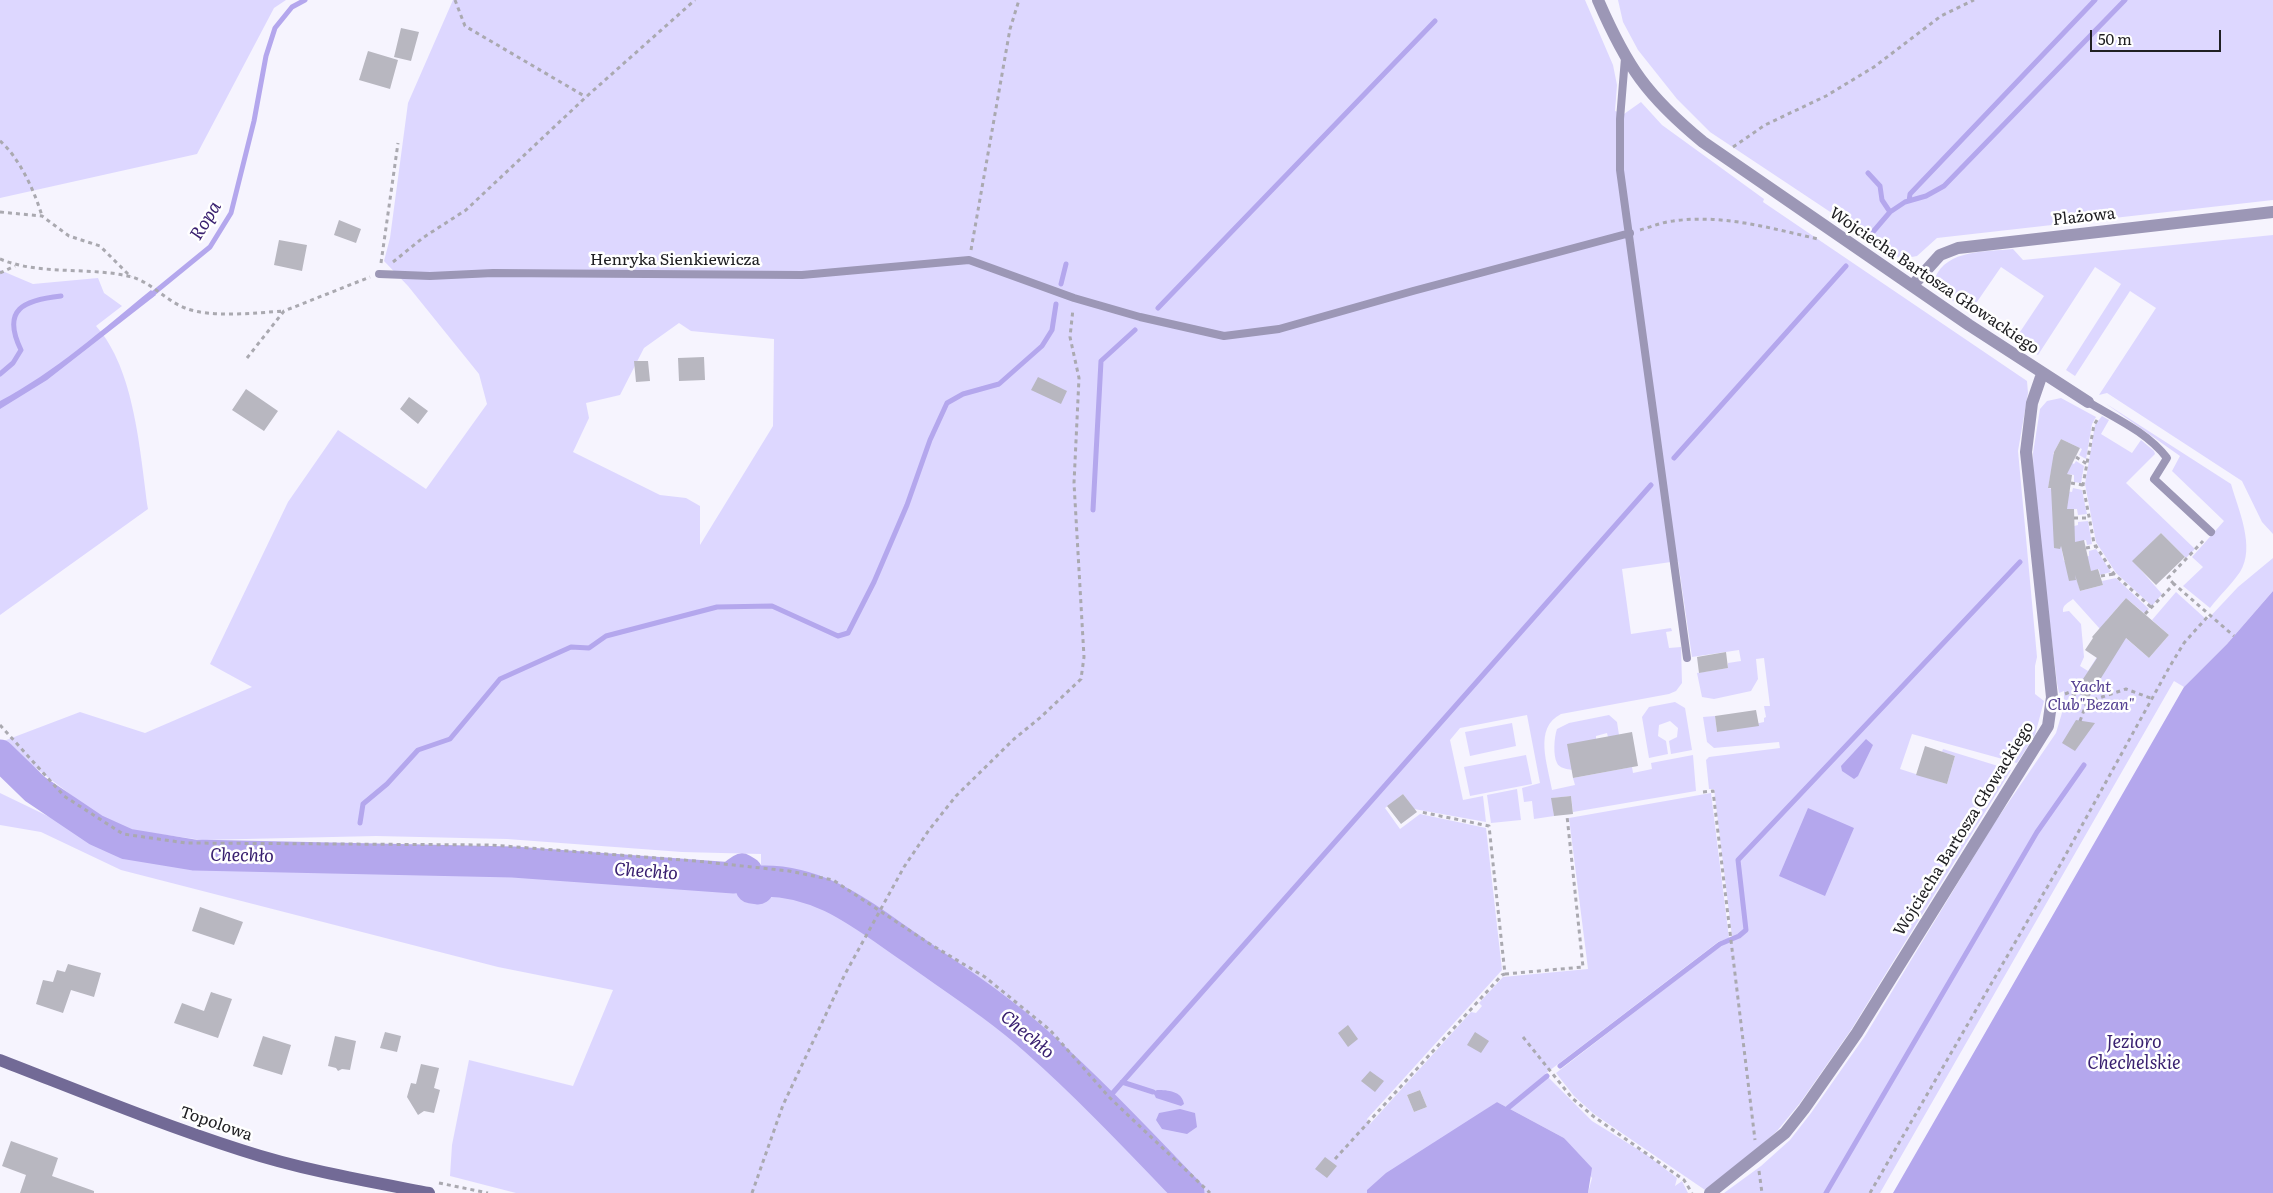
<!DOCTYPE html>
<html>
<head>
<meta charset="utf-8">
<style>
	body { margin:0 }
	#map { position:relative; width:2273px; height:1193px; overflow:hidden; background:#f6f4fe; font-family:Literata,serif }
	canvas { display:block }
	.scale { position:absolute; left:2090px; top:30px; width:131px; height:22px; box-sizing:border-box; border:2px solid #202023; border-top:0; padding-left:6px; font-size:15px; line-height:18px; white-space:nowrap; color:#202023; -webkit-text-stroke:4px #fff; paint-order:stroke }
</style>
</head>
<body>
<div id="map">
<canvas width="2273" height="1193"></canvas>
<div class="scale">50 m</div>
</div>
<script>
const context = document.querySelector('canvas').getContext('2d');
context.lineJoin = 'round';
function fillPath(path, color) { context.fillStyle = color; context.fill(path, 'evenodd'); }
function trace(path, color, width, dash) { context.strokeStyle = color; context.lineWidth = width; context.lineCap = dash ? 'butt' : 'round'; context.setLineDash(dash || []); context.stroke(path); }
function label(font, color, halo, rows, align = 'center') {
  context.font = font + ' Literata,serif'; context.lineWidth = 5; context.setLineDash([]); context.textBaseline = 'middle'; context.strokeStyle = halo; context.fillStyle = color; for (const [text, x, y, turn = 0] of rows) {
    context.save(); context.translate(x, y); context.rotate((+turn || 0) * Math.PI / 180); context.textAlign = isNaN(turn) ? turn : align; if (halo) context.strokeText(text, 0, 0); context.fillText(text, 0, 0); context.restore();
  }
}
fillPath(new Path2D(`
	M0,0H286L274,8L197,154L0,198Z
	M453,0H1585L1613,65L1617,85L1615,111L1624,114L1641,102L1662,125L1764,199L1763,202L2027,381L2028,393L2018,451L2037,657L2035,666V694L2044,701L2035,735L2017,763L1912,734L1900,769L1947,784L1955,756L1942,752L1943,749L2011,770L1851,1030L1800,1103L1777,1131L1748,1157L1705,1190L1594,1114L1574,1096L1556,1073L1732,937L1714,789H1709L1706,760L1709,757L1780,748L1779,742L1714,748L1707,742L1703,717L1715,716L1717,732L1764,722V718L1766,717L1764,706H1770L1764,658L1756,659L1758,679L1751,691L1714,699L1702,697L1697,673L1728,668V663L1741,661L1739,650L1692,657L1678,561L1622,569L1631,634L1671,628L1672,631L1666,632L1669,648L1681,647L1682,683L1676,691L1669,694L1561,714C1533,728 1548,765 1552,790L1575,785L1573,778L1632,767L1633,773L1652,769L1651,763L1693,755L1696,791L1573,812L1571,796L1552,798L1554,816L1534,819L1532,801L1524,802L1522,788L1540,783L1527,715L1460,728L1450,740L1463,800L1483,796L1486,822L1414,809L1403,794L1385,808L1400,829L1420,814L1486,828L1502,970L1367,1119L1370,1124L1471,1012L1476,1013L1482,1006L1479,1003L1503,977L1588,969L1569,818L1711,793L1729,938L1718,942L1545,1074L1592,1121L1647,1155L1677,1178L1675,1186L1682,1181L1688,1193H1588L1592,1178L1564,1138L1497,1102L1368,1190L1367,1193H1196L1028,1026L993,996L828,889L803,880L761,874V854L682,852L507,839L376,836L202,840L115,828L1,742L80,712L145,733L252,687L210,664L288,502L338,430L426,489L487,404L479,374L408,286L384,261L390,238L408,103ZM679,323L691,331L774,339L773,426L700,545V506L686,498L660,495L573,452L589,418L586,403L620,395L644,348ZM1420,1090L1427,1107L1414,1112L1407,1095Z
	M1618,0H2273V200L1937,238L1917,256L1901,259L1710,132L1677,99L1638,50L1623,22Z
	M2273,235V534L2262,522L2242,481L2107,393L2099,395L2156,308L2130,291L2075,376L2066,370L2121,284L2095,267L2038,355L2014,341L2044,296L2001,267L1970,312L1943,294L1935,278C1947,249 1986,252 2013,249L2023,260Z
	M0,270L33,284L98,278L104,293L122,306L96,326C135,369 140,453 148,509L0,615Z
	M2061,398L2096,417L2092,424L2086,459L2079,455L2082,449L2061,439L2053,454L2074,464L2076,461L2084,466L2081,483L2074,482V475L2051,472L2048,488L2072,492L2073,488L2082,490L2087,514L2078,515L2077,509L2053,510L2074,526L2078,525V522L2088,521L2092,544L2087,545L2086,540L2061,546L2064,561L2089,556V551L2096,549L2111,572L2100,575L2099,569L2076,576L2080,591L2103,585L2102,581L2116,578L2149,609L2144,613L2126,598L2106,621L2149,658L2169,635L2152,620L2176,592L2207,620L2238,587L2273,558V591L2227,644L2184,687L2174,681L1880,1193H1724L1761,1166L1790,1140L1811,1113L1865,1036L1993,825L2056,733L2064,706V691L2059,693L2057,683L2034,492L2033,453L2040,409L2047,401ZM2073,599L2100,629L2102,649L2088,671L2080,666L2084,657L2081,624L2069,611L2063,612C2062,605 2068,603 2073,599Z
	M2105,403L2231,484C2238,509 2256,547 2240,572C2231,585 2219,596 2210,608L2183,586L2203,567L2192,557L2224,521L2172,471L2180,456Z
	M2102,416L2109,420L2101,434L2132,453L2141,440L2154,451L2155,454L2126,483L2195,549L2186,558L2161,533L2133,561L2162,594L2152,606L2116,573L2096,542L2085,484L2095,425Z
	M1675,702L1685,708L1692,750L1671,754L1669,741L1677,737L1678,728L1670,721L1659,725L1658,736L1666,741L1668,754L1649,758L1642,717L1649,707Z
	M1609,715L1617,722L1619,735L1608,737L1607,733L1596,736V739L1572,770C1567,769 1559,768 1557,763C1553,756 1554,737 1557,729L1569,723Z
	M1512,723L1516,746L1470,756L1465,732Z
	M1526,755L1532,784L1470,796L1464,767Z
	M1517,789L1521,820L1491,823L1487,795Z
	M0,793L87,835L135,855L200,862L492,869L674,880L791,887L824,897L879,932L997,1018L1090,1106L1178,1193H516L450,1176L452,1145L469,1060L573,1086L613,990L498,967L121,870L41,832L0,825Z`), '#ddd7ff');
fillPath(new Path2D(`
	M151,290L156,295L47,380L0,409V401C55,372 103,329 151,290Z
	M2273,591V1193H1893L2184,687L2227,644Z
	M1866,739L1873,745L1858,776L1854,779L1842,771L1841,766Z
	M1808,808L1854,828L1825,896L1779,876Z
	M1157,1090C1168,1090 1182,1091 1184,1104L1181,1106L1156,1098L1153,1092Z
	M1497,1102L1564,1138L1592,1168L1588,1193H1367V1190L1386,1173Z
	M1180,1109L1195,1113L1197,1127L1187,1134L1162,1129L1156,1120L1159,1113Z`), '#b4a7ed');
trace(new Path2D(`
	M1868,173L1880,186L1882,200L1890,212
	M1909,201L1910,194L2095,0
	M1872,233L1890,212L1905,202L1926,196L1944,186L2125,0
	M1061,284L1066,264
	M150,296L210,247L231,213L254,121L266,56L275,28L292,7L305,0
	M1158,308L1435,21
	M0,374L13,363L21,350C1,309 24,300 61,296
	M1674,458L1846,266
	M1093,510L1101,361L1135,330
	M360,823L363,804L387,784L418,750L450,739L500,679L571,647L589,648L606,636L717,607L772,606L838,636L848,633L874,582L907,505L930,440L947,403L963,394L999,384L1042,346L1052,330L1056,304
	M317,858L322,849
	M311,864L314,858
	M1560,1066L1720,944L1739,936L1746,930L1738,860L2020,562
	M1122,1082L1153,1092
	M1103,1104L1651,485
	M1508,1108L1547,1076
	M1826,1193L2037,832L2084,765`), '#b4a7ed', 5);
trace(new Path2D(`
	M0,755L35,789L96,830L127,844L194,855L513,862L734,878L736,873L742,869L747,872L751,888L758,889L760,881C821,879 865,917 912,949C954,979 998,1007 1036,1041C1090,1089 1139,1141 1189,1193`), '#b4a7ed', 31);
fillPath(new Path2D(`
	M401,28L419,32L411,61L394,57Z
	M368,51L398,60L390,89L359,80Z
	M339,220L361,229L356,243L334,235Z
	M279,240L307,245L302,271L274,265Z
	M704,357L705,380L679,381L678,358Z
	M634,361H648L650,381L636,382Z
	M1038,377L1067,391L1061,404L1031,390Z
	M246,389L278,411L264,431L232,410Z
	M409,397L428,411L418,424L400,409Z
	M2061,439L2080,448L2067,474L2072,475L2067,509H2074L2075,542L2084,540L2091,571L2098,569L2103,585L2080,591L2075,575L2076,580L2069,581L2061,546L2060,549L2054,548L2051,488H2048L2054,452Z
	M2161,533L2185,557L2156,585L2132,561Z
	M2126,598L2169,635L2149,658L2126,638L2088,699L2075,691L2097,658L2085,650L2093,638L2092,637Z
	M1726,652L1728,668L1699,673L1697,657Z
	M1756,710L1759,726L1717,732L1715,716Z
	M2076,720L2095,723L2075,751L2062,743Z
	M1632,732L1638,766L1573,778L1567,744Z
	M1925,746L1955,756L1947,784L1916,775Z
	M1403,794L1417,812L1401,824L1387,806Z
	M1571,796L1573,814L1554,816L1551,798Z
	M200,907L243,922L234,945L192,931Z
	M68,964L101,973L94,997L71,990L63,1013L36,1004L43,980L53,982L57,970L65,972Z
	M211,992L232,999L218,1038L174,1023L182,1003L204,1011Z
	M1348,1025L1358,1039L1348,1047L1338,1033Z
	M385,1032L401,1036L397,1052L380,1048Z
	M1475,1032L1489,1041L1481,1053L1467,1045Z
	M263,1036L291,1045L282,1075L253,1066Z
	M335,1036L356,1041L350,1070L342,1069L338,1071L336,1068L328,1066Z
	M421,1064L439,1068L434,1088L440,1090L434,1113L424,1111L418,1115L407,1097L411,1083L416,1084Z
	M1370,1071L1384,1081L1375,1092L1361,1081Z
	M1420,1090L1427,1107L1414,1112L1407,1095Z
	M11,1141L58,1158L52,1176L94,1191V1193H20L26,1175L2,1166Z
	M1325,1157L1337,1166L1327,1178L1315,1169Z`), '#b8b7c0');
trace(new Path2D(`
	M455,0L465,26L586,97
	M0,141C19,157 35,192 42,216
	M1733,147L1765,125L1826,96L1874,67L1941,16L1974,0
	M0,212L42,216L69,236L100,246L131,277
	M1640,230C1651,227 1662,222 1673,221C1722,214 1770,228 1818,239
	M971,250L1010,29L1019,0
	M0,259C41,276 89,266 132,277C152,283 165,300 185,308C210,318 256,313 283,311
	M393,262L424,237L466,210L586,97L695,0
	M381,263L398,143
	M0,273L15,266
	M247,358L284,311L370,277
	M2097,420L2094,425L2083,485L2094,543L2114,574L2152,608
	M2076,457L2087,464
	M2071,483L2083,485
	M2074,518H2089
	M2086,548L2096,546
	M2101,576L2114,574
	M2174,584L2168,578L2203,541
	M2145,614L2174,584L2234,636
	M2065,694L2070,692L2087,702L2126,689L2153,699
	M2080,721L2087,702
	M0,725L64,796L123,834L186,843L491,845L696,861L789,871L833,880L930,944L985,977L1050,1030L1109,1097L1210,1193
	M1703,792L1713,791L1755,1140
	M1505,974L1583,967L1567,816
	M1523,1037L1572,1098L1593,1116L1684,1180L1692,1193
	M1335,1159L1502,975L1505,974L1489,826L1421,812
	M1759,1171L1762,1193
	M439,1183L488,1193
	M752,1193L783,1105L845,974L904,867L929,830L956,796L1014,739L1041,717L1081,679L1084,657L1074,483L1079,378L1070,337L1073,309
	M1870,1193L2060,865L2170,666L2184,643L2209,615`), '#aaa9b0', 3, [4, 4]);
trace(new Path2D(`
	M1625,58L1620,119V170L1687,658
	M379,274L430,276L493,273L802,275L969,260L1074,298L1140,317L1224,336L1279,329L1413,291L1630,233
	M2088,402C2115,418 2147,432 2167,458L2154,479L2211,532`), '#9c97b6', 8);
trace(new Path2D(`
	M1598,0C1627,67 1647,96 1703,142L1969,325L2088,402
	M1913,285L1940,255L1958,248L2273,212
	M1710,1193L1785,1133L1804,1109L1857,1033L2048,726L2052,697L2026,452L2032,403L2042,374`), '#9c97b6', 12);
trace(new Path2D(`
	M0,1060C80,1091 160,1124 241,1150C302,1170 366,1181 429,1193`), '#726a96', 12);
label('16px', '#202023', '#fff', [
	["Plażowa",2084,217,-6],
	["Henryka Sienkiewicza",675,260],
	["Wojciecha Bartosza Głowackiego",1934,281,34],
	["Wojciecha Bartosza Głowackiego",1964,829,-58],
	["Topolowa",216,1124,19]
]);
label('italic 16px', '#554092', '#fff', [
	["Yacht",2091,687],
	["Club\"Bezan\"",2091,705]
]);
label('italic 18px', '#3a2170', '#fff', [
	["Ropa",206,221,-58],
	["Chechło",242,856,1],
	["Chechło",646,872,4],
	["Chechło",1027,1035,40],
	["Jezioro",2134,1043],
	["Chechelskie",2134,1064]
]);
</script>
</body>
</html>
